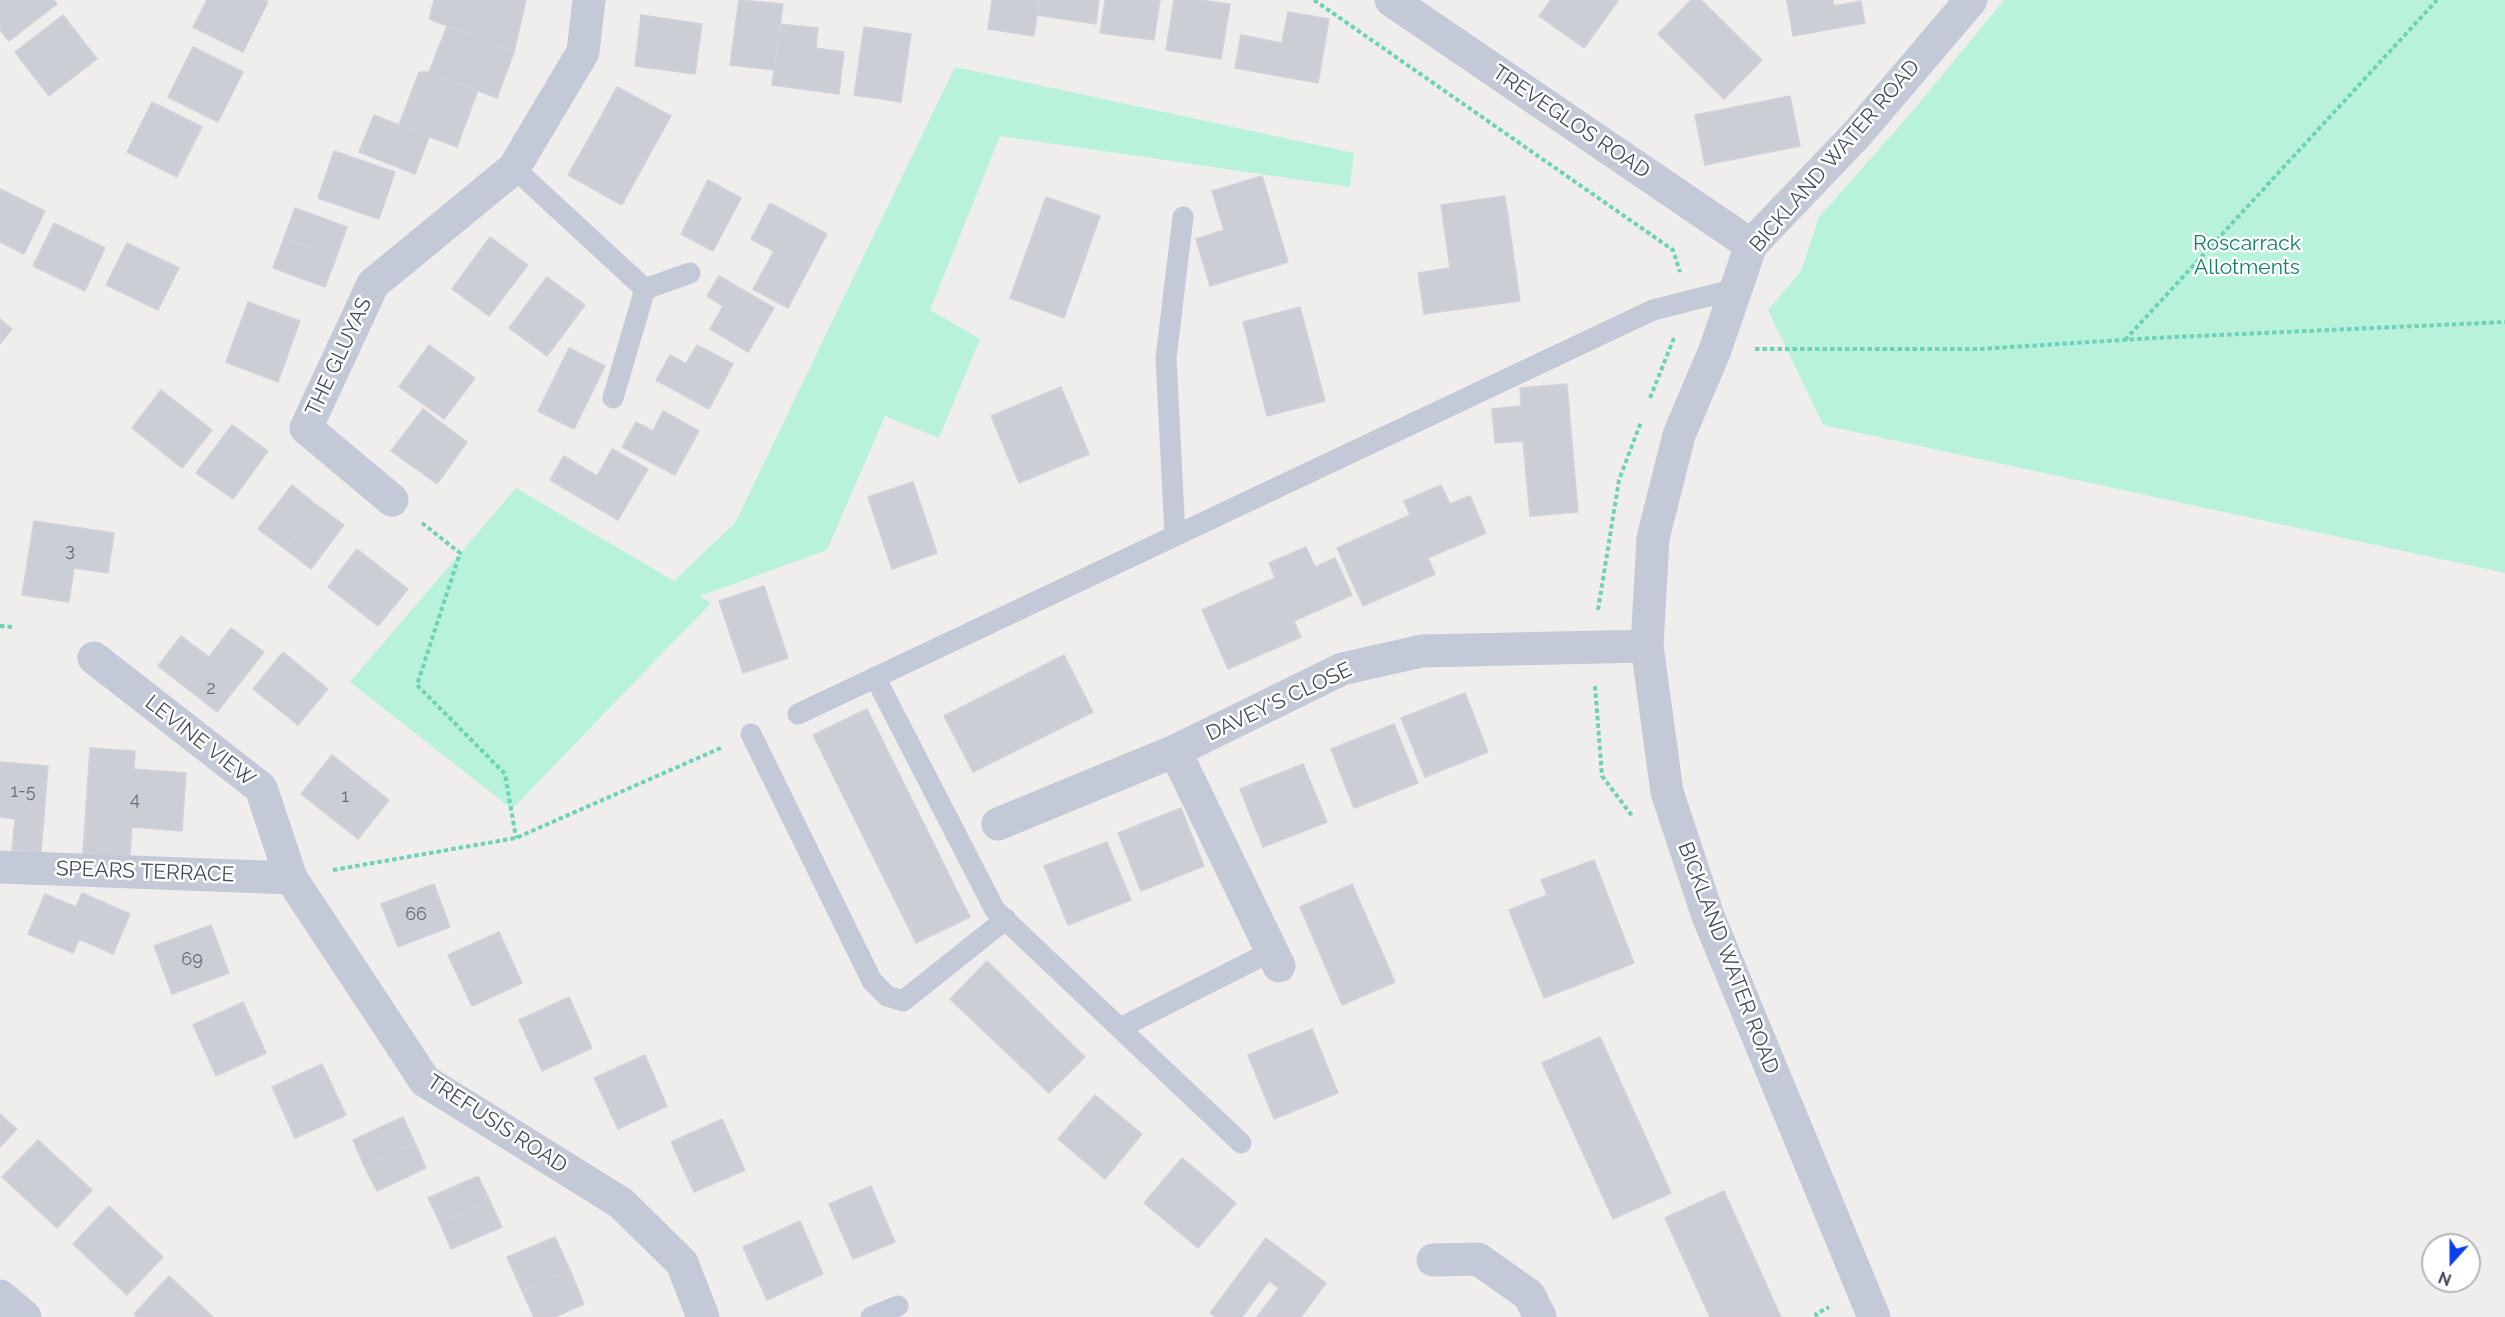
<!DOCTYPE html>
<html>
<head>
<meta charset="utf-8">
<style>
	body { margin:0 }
	#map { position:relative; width:2505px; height:1317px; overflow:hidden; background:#f0eeed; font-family:Raleway,sans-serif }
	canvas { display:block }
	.north { position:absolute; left:2421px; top:1233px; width:60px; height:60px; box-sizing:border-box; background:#fff; border:2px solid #b4b7be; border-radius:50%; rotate:201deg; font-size:16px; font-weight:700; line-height:24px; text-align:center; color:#444c5c }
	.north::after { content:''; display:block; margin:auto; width:21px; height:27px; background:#0c3eeb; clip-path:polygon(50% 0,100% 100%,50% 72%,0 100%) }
</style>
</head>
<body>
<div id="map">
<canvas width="2505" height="1317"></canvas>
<div class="north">N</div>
</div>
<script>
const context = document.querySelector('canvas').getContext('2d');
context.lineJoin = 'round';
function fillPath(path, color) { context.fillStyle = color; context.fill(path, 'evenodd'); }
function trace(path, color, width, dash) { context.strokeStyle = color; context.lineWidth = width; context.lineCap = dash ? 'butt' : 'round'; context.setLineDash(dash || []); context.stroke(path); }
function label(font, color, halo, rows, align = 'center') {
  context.font = font + ' Raleway,sans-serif'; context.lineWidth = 5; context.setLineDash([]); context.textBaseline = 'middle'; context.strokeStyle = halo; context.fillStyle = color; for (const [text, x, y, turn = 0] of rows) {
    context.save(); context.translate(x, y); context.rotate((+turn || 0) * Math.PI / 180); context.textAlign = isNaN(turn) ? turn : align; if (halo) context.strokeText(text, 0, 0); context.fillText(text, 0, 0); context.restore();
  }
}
fillPath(new Path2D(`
	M2004,0H2505V573L1823,425L1768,310L1801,271L1819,217L1911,113Z
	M955,67L1354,153L1350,187L1000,136L930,310L980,339L939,438L885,416L827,550L700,596L711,603L512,809L350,682L516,488L674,581L735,523Z`), '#b8f2db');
const building = new Path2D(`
	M0,0H54L57,4L9,41L0,30Z
	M207,0H264L268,2L243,52L193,27Z
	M434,0H526L514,52L429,19Z
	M739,0L783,4L774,70L730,65Z
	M992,0H1039L1034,36L988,29Z
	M1039,0H1099L1096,24L1037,15Z
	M1105,0H1160L1154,40L1100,33Z
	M1174,0H1201L1230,4L1221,59L1166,50Z
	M1551,0H1617L1618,1L1584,48L1539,16Z
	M1691,0H1701L1762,60L1724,99L1658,34Z
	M1787,0H1833L1834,6L1861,1L1865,23L1793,36Z
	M1288,12L1329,19L1318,83L1235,68L1241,35L1282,43Z
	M63,15L97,59L49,96L15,52Z
	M641,15L702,24L695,74L635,66Z
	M780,24L818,28L816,48L844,52L839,94L772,85Z
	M447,26L514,52L497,98L429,72Z
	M864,27L911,34L901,102L854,95Z
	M193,47L243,72L218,122L168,97Z
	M419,72H429L478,90L457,147L399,125Z
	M617,87L671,116L646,161L593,131Z
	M1790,96L1800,146L1705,165L1695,115Z
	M152,102L202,127L177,177L127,152Z
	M374,115L429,137L415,174L359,152Z
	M593,131L646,161L622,205L568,175Z
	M334,151L395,172L379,219L318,198Z
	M1262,176L1288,262L1210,286L1196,239L1224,230L1212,191Z
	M708,180L741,198L713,251L681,234Z
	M0,189L45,211L24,254L0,242Z
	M1505,196L1520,301L1424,314L1418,273L1450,268L1441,205Z
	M1046,197L1100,216L1064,318L1010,298Z
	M770,203L827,234L788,308L753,289L774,251L751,239Z
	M295,208L347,227L336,258L284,238Z
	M54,223L105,248L85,291L33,266Z
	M490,237L528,265L489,316L452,289Z
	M284,238L336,258L325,287L273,268Z
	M127,243L179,268L158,310L106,285Z
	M719,276L774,308L748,352L710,329L723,306L707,296Z
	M547,277L585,305L547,356L509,328Z
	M248,302L300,321L278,382L226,362Z
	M1300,307L1325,401L1267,416L1243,322Z
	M0,319L12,329L0,344Z
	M429,345L475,378L444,419L399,387Z
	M697,345L733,364L709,409L656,380L670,355L686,364Z
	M569,348L605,366L574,429L538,411Z
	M1567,384L1578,512L1530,516L1523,441L1495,443L1492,409L1521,406L1520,388Z
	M1061,387L1089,454L1019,483L991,416Z
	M161,390L212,430L182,468L132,428Z
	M423,409L467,442L437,484L391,451Z
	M663,411L699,431L675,475L622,447L636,422L653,431Z
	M232,425L268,451L233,499L196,473Z
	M612,449L648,469L618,520L550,480L564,456L597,476Z
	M913,482L937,553L892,569L868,497Z
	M292,485L318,506L285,549L258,529Z
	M1441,485L1450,504L1470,496L1486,533L1428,558L1435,574L1363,606L1337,548L1410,515L1404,501Z
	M318,506L344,525L311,569L285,549Z
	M34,521L114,533L108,573L74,568L69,602L22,595Z
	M1306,547L1315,567L1335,558L1352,595L1294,621L1301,637L1228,669L1202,610L1275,578L1269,563Z
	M357,549L408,589L378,626L328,587Z
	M764,586L788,658L743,673L719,601Z
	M231,628L264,652L217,712L158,666L181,636L209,657Z
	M283,652L328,689L298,725L253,689Z
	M1064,655L1093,712L973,772L944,716Z
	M1465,693L1488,752L1425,777L1401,718Z
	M867,709L970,917L916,943L813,735Z
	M1394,724L1418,783L1354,808L1331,749Z
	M90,748L135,751L134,769L186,773L182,831L132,827L130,856L83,853Z
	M332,755L389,800L358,839L301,794Z
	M0,762L48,766L41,852L12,850L15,819L0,817Z
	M1303,764L1327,822L1263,847L1240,789Z
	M1181,808L1204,866L1141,891L1118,833Z
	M1107,842L1131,900L1068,925L1044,866Z
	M1594,860L1634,963L1544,998L1509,910L1547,895L1541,880Z
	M434,884L450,927L398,947L381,904Z
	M1352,884L1395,982L1342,1005L1300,907Z
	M82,893L130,914L113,954L79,939L73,953L28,934L45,894L76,907Z
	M211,925L229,973L172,994L154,946Z
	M499,932L522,983L472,1006L448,955Z
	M987,961L1085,1057L1049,1093L950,999Z
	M569,997L592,1048L542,1071L519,1020Z
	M243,1002L266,1053L216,1076L193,1025Z
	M1312,1029L1338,1093L1274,1119L1248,1055Z
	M1600,1037L1671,1193L1613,1219L1542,1063Z
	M645,1055L667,1106L618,1129L594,1078Z
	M322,1064L346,1115L295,1138L272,1087Z
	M1095,1095L1142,1134L1105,1179L1058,1139Z
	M0,1114L17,1129L0,1147Z
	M403,1117L415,1143L364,1166L353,1140Z
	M722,1119L745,1170L694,1192L671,1142Z
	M38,1140L92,1190L57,1228L2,1177Z
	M415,1143L426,1168L377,1191L364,1166Z
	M1182,1158L1236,1203L1198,1248L1144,1203Z
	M478,1176L490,1201L440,1223L428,1198Z
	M871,1186L895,1242L853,1259L829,1204Z
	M1724,1191L1781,1317H1710L1665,1218Z
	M490,1201L502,1227L451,1249L440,1223Z
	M109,1206L163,1257L127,1295L73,1244Z
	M800,1221L823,1274L767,1300L743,1247Z
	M555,1237L570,1270L522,1291L507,1257Z
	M1266,1238L1326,1283L1301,1317H1257L1279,1288L1269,1281L1242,1317H1215L1210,1313Z
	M570,1270L584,1304L555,1317H534L522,1291Z
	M169,1276L196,1301L181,1317H137L134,1314Z
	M196,1301L213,1317H181Z`);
fillPath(building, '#ccced6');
trace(building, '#d1d1da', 1.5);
trace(new Path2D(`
	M1314,0L1673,250L1680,272
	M2125,340L2437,0
	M1755,349H1980L2153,338L2505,322
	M1650,398L1674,338
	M422,523L460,553L417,685L505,774L516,838
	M1598,610L1619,480L1641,422
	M0,626L13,627
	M1595,686L1602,776L1633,817
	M333,870L516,838L723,747
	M1817,1317L1816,1314L1829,1307`), '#6ed2b6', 4, [4.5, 3]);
trace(new Path2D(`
	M514,168L645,289
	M613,398L645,289L690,273
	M1175,535L1166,358L1183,217
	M875,677L995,910L1241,1143
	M798,714L1653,310L1736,289
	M751,734L872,981L887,996L903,1001L1006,919
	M1120,1028L1272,951
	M871,1317L898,1306`), '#c3c9d6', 21);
trace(new Path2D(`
	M1391,0L1751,245
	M392,500L306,428L373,284L514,168L583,52L589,0
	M94,658L261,788L291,878L425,1081L621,1203L682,1263L703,1317
	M1175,751L1279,966
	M998,824L1175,751L1342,669L1422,651L1647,646
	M0,867L291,878
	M1433,1260L1478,1259L1529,1295L1540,1317
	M0,1296L25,1317`), '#c3c9d6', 33);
trace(new Path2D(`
	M1874,1317L1708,916L1667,792L1647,646L1653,538L1679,435L1715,350L1751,245L1857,134L1971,0`), '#c3c9d6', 33);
label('18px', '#666c7a', null, [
	["3",70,551],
	["2",211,689],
	["1-5",23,792],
	["1",345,797],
	["4",135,800],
	["66",416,915],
	["69",192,960]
]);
label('21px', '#444c5c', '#fff', [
	["TREVEGLOS ROAD",1571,122,34],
	["BICKLAND WATER ROAD",1835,156,-49],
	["THE GLUYAS",339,357,-65],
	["DAVEY'S CLOSE",1279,702,-25],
	["LEVINE VIEW",200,741,38],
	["SPEARS TERRACE",145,872,2],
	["BICKLAND WATER ROAD",1728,958,69],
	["TREFUSIS ROAD",497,1124,33]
]);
label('21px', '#108262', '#fff', [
	["Roscarrack",2247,244],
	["Allotments",2247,268]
]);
</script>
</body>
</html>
